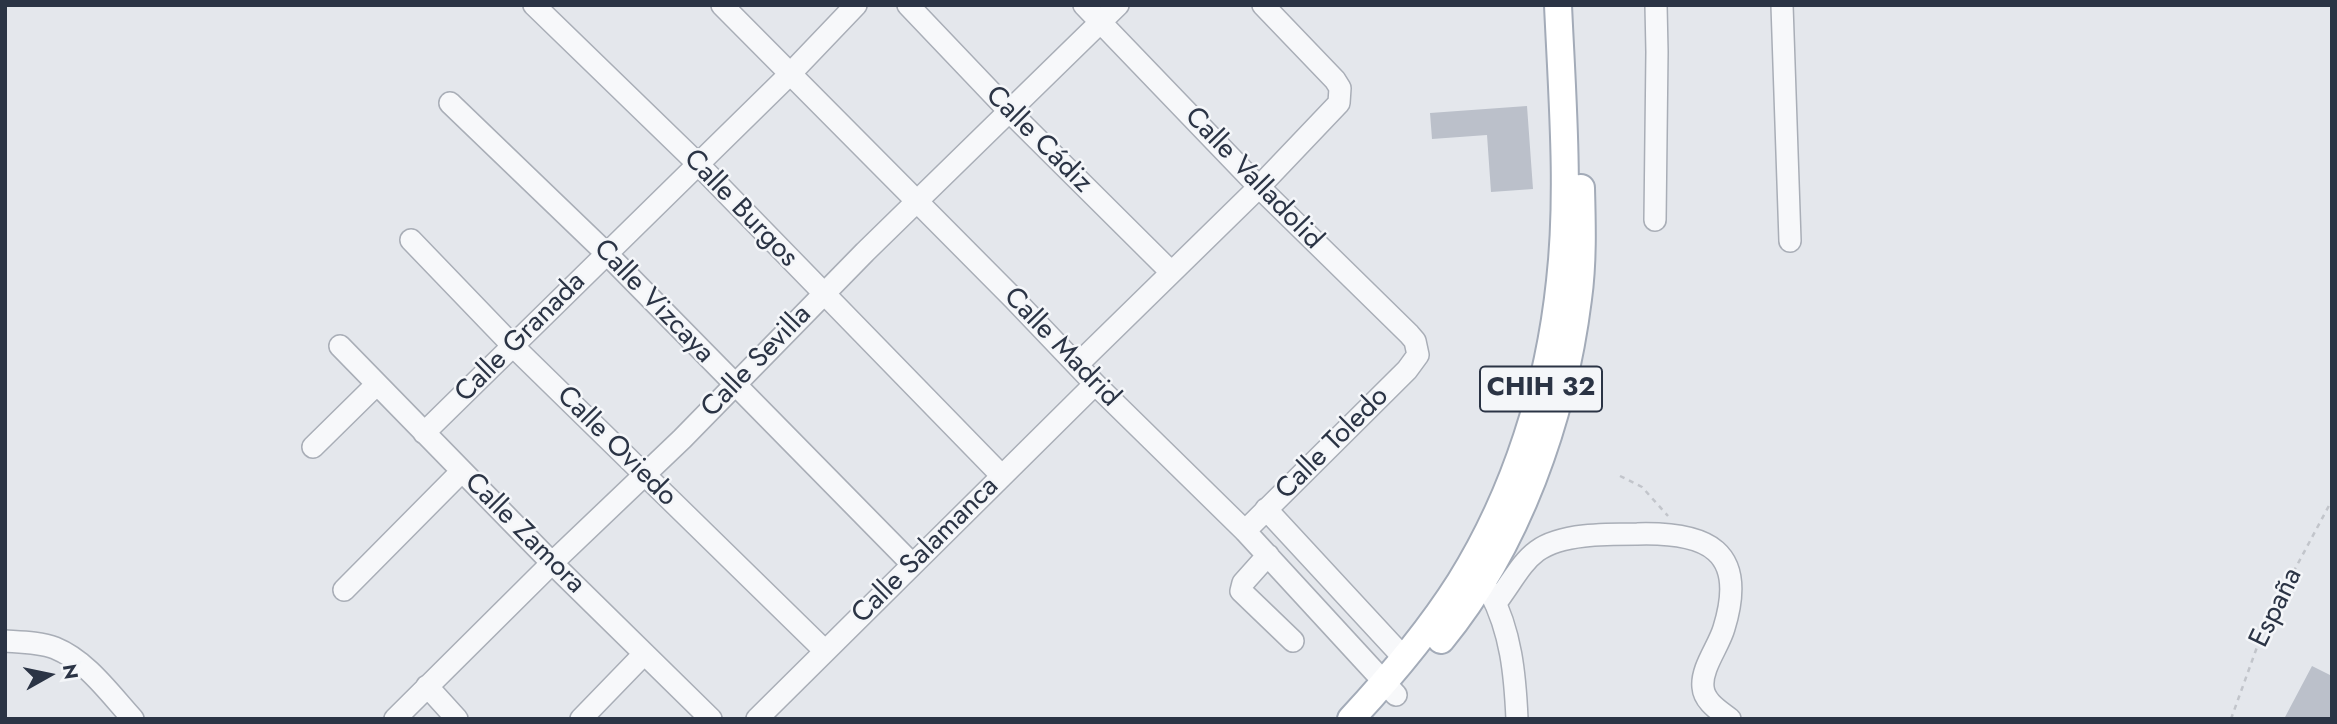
<!DOCTYPE html>
<html>
<head>
<meta charset="utf-8">
<style>
	body { margin:0 }
	#map { position:relative; width:2337px; height:724px; overflow:hidden; background:#e4e7ec; font-family:Jost,sans-serif }
	canvas { display:block }
	.frame { position:absolute; inset:0; border:7px solid #2b3445; pointer-events:none }
	.north { position:absolute; left:14px; top:640px; width:70px; height:70px; -webkit-text-stroke:5px #f4f6f9; paint-order:stroke; rotate:81deg; font-size:19px; font-weight:700; line-height:28px; text-align:center; color:#2b3445 }
	.north::after { content:''; display:block; margin:auto; width:24px; height:32px; background:#2b3445; clip-path:polygon(50% 0,100% 100%,50% 72%,0 100%) }
</style>
</head>
<body>
<div id="map">
<canvas width="2337" height="724"></canvas>
<div class="frame"></div>
<div class="north">N</div>
</div>
<script>
const context = document.querySelector('canvas').getContext('2d');
context.lineJoin = 'round';
function fillPath(path, color) { context.fillStyle = color; context.fill(path, 'evenodd'); }
function trace(path, color, width, dash) { context.strokeStyle = color; context.lineWidth = width; context.lineCap = dash ? 'butt' : 'round'; context.setLineDash(dash || []); context.stroke(path); }
function label(font, color, halo, rows, align = 'center') {
  context.font = font + ' Jost,sans-serif'; context.lineWidth = 5; context.setLineDash([]); context.textBaseline = 'middle'; context.strokeStyle = halo; context.fillStyle = color; for (const [text, x, y, turn = 0] of rows) {
    context.save(); context.translate(x, y); context.rotate((+turn || 0) * Math.PI / 180); context.textAlign = isNaN(turn) ? turn : align; if (halo) context.strokeText(text, 0, 0); context.fillText(text, 0, 0); context.restore();
  }
}
fillPath(new Path2D(`
	M1527,106L1533,189L1491,192L1487,135L1432,139L1430,113Z
	M2312,666L2332,676V719H2284Z`), '#bbc0ca');
const minor = new Path2D(`
	M534,5L697,163L1002,476
	M722,5L1014,299L1095,384L1245,531L1396,695
	M908,5L1009,111L1171,272
	M1084,5L1259,187L1409,334L1415,341L1418,355L1407,370L1245,531
	M1782,5L1790,241
	M450,103L607,254L912,564
	M1655,220L1657,52L1656,5
	M411,240L513,346L825,651
	M340,346L552,563L711,719
	M1077,365L1259,187L1339,103L1340,88L1335,80L1263,5
	M424,433L790,74L856,5
	M313,447L376,385
	M1266,509L1404,658
	M1268,555L1243,583L1241,591L1293,641
	M344,590L461,472
	M1490,592C1511,632 1515,674 1517,719
	M1496,603C1526,562 1529,542 1584,536C1602,534 1620,534 1637,534C1707,532 1748,550 1724,628C1719,646 1701,668 1703,687C1704,702 1720,711 1730,719
	M5,641C21,642 40,642 55,648C87,661 110,694 133,719
	M427,686L457,719
	M395,719L552,563L682,439L865,252L1118,5
	M581,719L644,654
	M757,719L1095,384`);
const major = new Path2D(`
	M1441,640C1518,546 1563,419 1578,299C1583,263 1582,225 1581,188
	M1351,719C1391,676 1429,631 1460,582C1516,492 1549,386 1560,281C1570,193 1562,94 1558,5`);
trace(minor, '#a9aeb7', 24);
trace(major, '#a3abb8', 30);
trace(new Path2D(`
	M1620,476L1642,487L1668,516
	M2231,719L2265,625L2332,500`), '#c2c5cb', 2.5, [5, 5]);
trace(minor, '#f7f8fa', 21);
trace(major, '#fff', 26);
for (const [x, y, w] of [
	[1541,389,122]
]) { const box = new Path2D(); box.roundRect(x - w / 2, y - 22.5, w, 45, 5); context.fillStyle = '#f4f6f9'; context.fill(box); trace(box, '#2b3445', 2); }
label('bold 26px', '#2b3445', null, [
	["CHIH 32",1541,389]
]);
label('28px', '#2b3445', '#f4f6f9', [
	["Calle Cádiz",1038,140,45],
	["Calle Valladolid",1253,179,46],
	["Calle Burgos",740,209,46],
	["Calle Vizcaya",653,302,46],
	["Calle Granada",521,338,-45],
	["Calle Madrid",1061,348,46],
	["Calle Sevilla",757,362,-46],
	["Calle Toledo",1333,444,-45],
	["Calle Oviedo",616,447,45],
	["Calle Zamora",524,534,45],
	["Calle Salamanca",926,551,-45],
	["España",2277,608,-64]
]);
</script>
</body>
</html>
